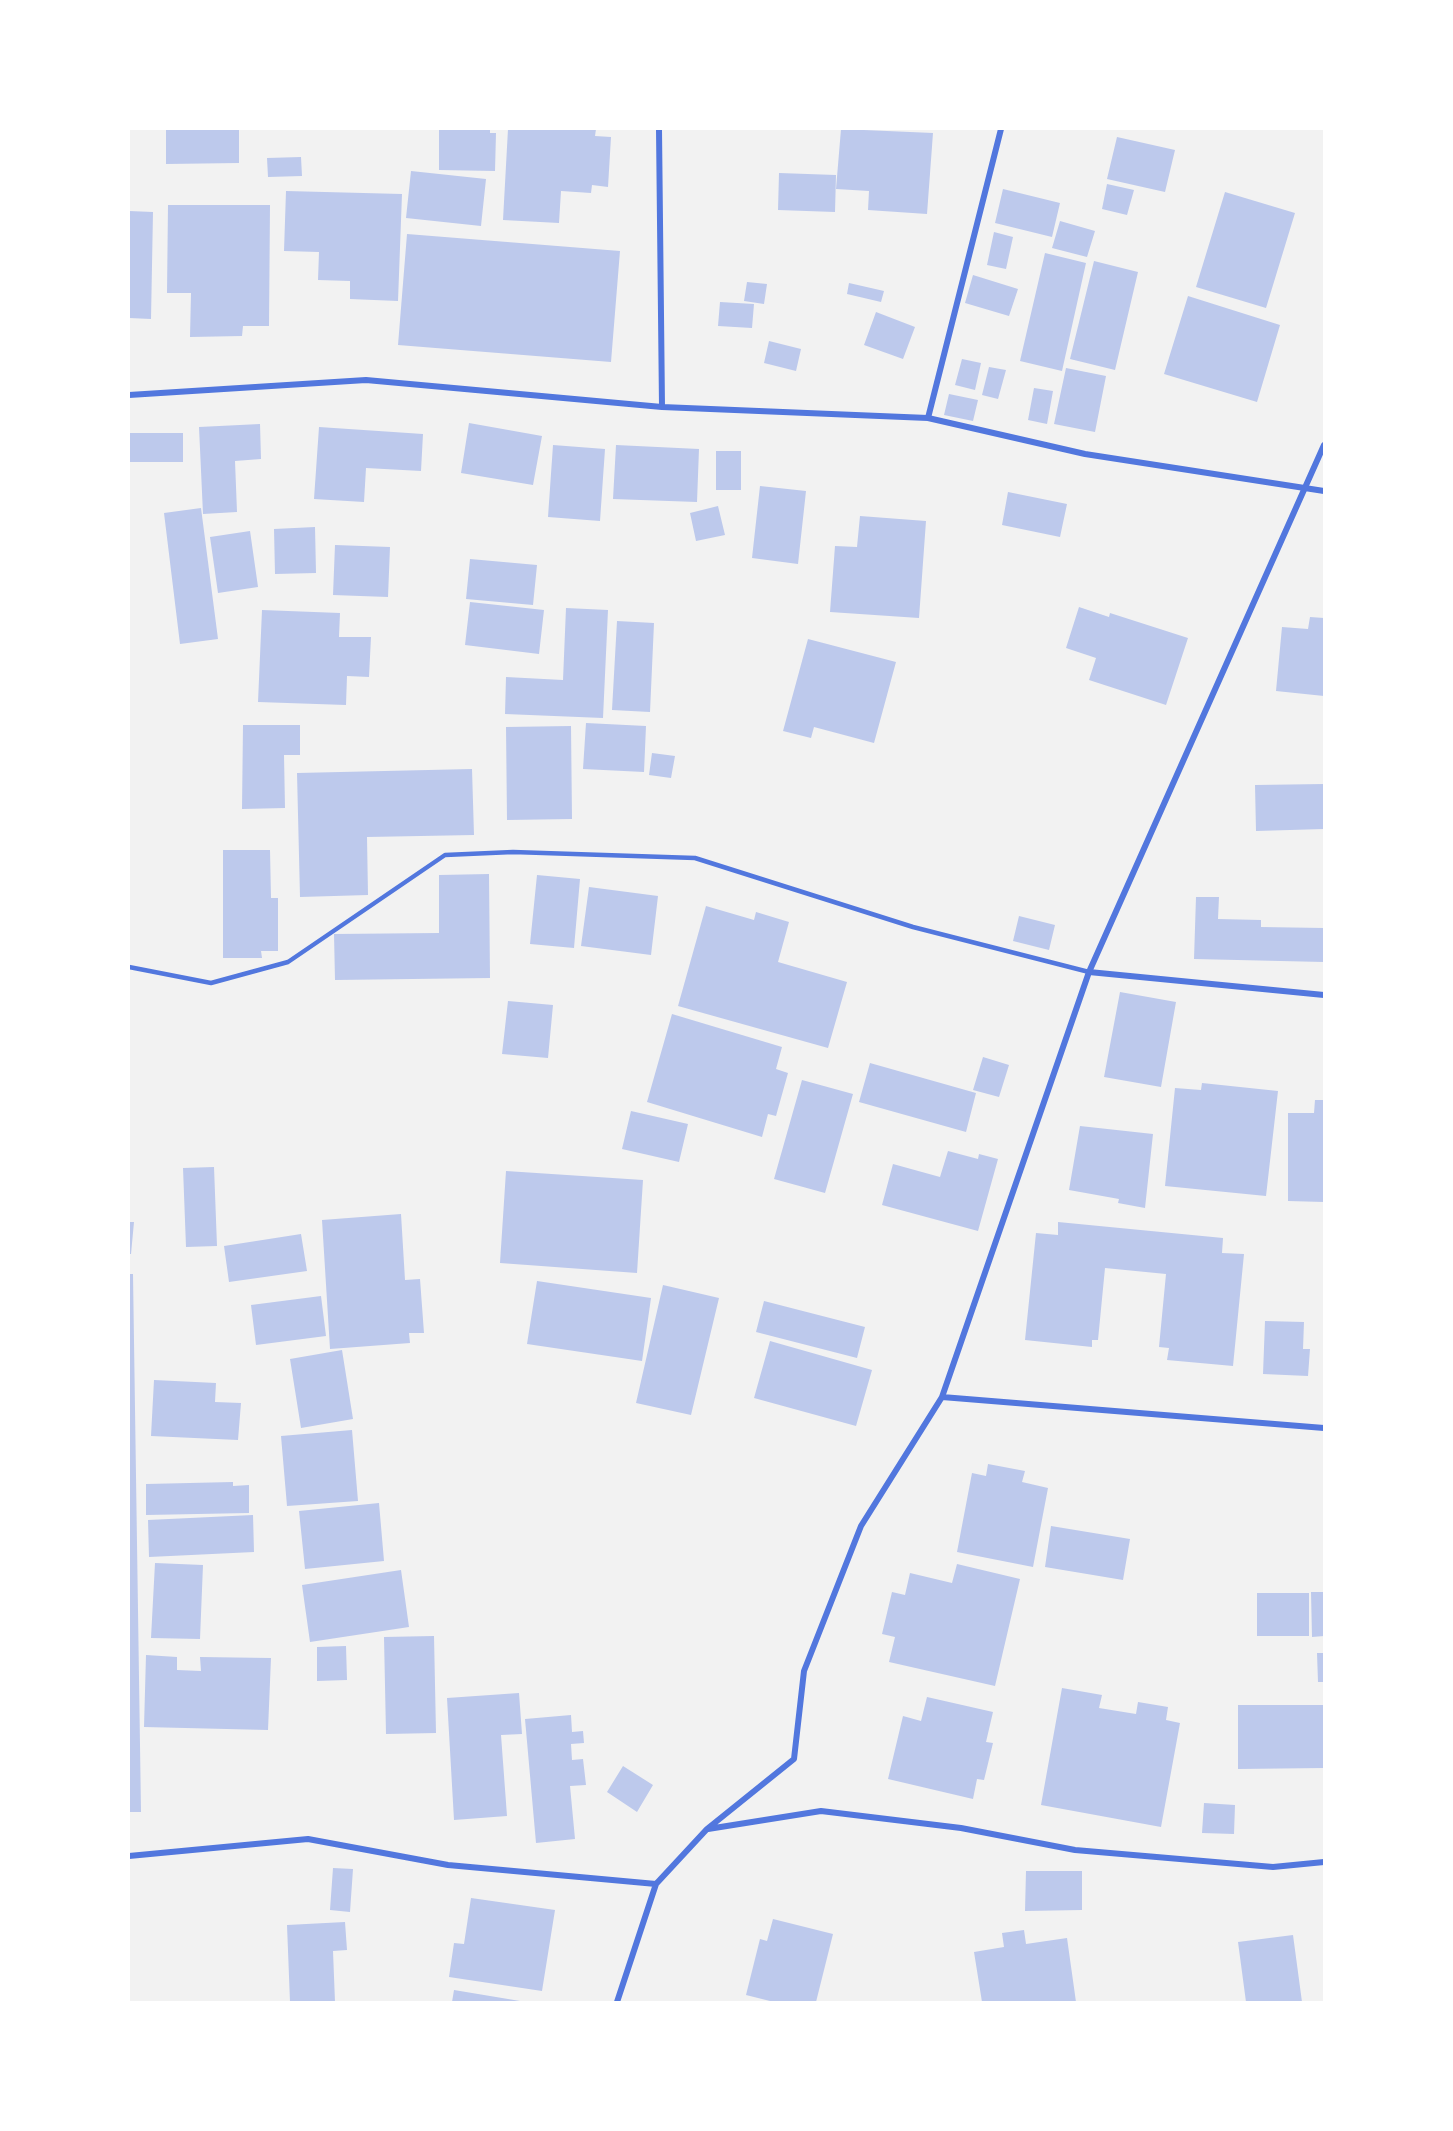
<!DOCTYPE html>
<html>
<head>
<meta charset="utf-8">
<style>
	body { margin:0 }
	#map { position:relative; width:1453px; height:2131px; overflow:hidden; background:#f2f2f2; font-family:Roboto,sans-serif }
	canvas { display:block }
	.frame { position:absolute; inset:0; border:130px solid #fff; pointer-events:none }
</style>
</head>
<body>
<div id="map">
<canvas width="1453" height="2131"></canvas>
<div class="frame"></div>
</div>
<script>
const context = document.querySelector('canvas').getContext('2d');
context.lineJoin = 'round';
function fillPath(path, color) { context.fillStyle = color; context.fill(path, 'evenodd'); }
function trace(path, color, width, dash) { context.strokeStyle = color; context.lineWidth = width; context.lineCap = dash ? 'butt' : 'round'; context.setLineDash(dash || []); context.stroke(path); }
fillPath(new Path2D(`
	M166,129H239V163L166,164Z
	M439,129H490V133H496L495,171L439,170Z
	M508,129H596L595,136L611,137L608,187L592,185L591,193L561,191L559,223L503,220Z
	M841,129L933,133L927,214L868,210L869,191L836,189Z
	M1117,137L1175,150L1165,192L1107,179Z
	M301,157L302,176L268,177L267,158Z
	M411,171L486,179L481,226L406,218Z
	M779,173L836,175L835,212L778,210Z
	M1107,184L1134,190L1127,215L1102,209Z
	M1003,189L1060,203L1052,237L995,223Z
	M286,191L402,194L398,301L350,299V281L318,280L319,252L284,251Z
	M1225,192L1295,213L1266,308L1196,287Z
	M168,205H270L269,326H243L242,336L190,337L191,293H167Z
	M129,211L153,212L151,319L129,318Z
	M1060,221L1095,231L1087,257L1052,248Z
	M994,232L1013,237L1006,269L987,265Z
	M407,234L620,251L611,362L398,345Z
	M1045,253L1086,263L1062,371L1020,361Z
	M1094,261L1138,272L1115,370L1070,359Z
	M973,275L1018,289L1009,316L965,303Z
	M747,282L767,284L764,304L744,301Z
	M849,283L884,291L881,302L847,294Z
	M1188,296L1280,325L1257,402L1164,374Z
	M720,302L754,304L752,328L718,326Z
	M876,312L915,327L903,359L864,345Z
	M769,341L801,349L796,371L764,363Z
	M962,359L981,363L975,390L955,385Z
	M989,367L1006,370L998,399L982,395Z
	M1066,368L1106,376L1095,432L1054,424Z
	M1034,388L1053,391L1047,424L1028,420Z
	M949,394L978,400L973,421L944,415Z
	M469,423L542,436L533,485L461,473Z
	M260,424L261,459L235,461L237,512L203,514L199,427Z
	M319,427L423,434L421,471L366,468L364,502L314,499Z
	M129,433H183V462H129Z
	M553,445L605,449L600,521L548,517Z
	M616,445L699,449L697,502L613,499Z
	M716,451H741V490H716Z
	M760,486L806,491L798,564L752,558Z
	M1008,492L1067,504L1060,537L1002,525Z
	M718,506L725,535L696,541L690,513Z
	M201,508L218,639L180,644L164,513Z
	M860,516L926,521L919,618L830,612L835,546L857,547Z
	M315,527L316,573L275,574L274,529Z
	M250,531L258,587L218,593L210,537Z
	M335,545L390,547L388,597L333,595Z
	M470,559L537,565L533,605L466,599Z
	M470,602L544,610L539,654L465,645Z
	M1079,607L1109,617L1110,613L1188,638L1166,705L1089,680L1096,658L1066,648Z
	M566,608L608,610L603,718L505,714L506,677L563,680Z
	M262,610L340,613L339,637H371L369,677L347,676L346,705L258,702Z
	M1310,617L1324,618V696L1276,691L1282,627L1308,629Z
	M617,621L654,623L650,712L612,710Z
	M808,639L896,662L874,743L814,727L811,738L783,731Z
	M586,723L646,726L644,772L583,769Z
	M243,725H300V755H284L285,808L242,809Z
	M571,726L572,819L507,820L506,727Z
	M652,753L675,756L671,778L649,775Z
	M472,769L474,835L367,837L368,895L300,897L297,773Z
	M1324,784V829L1256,831L1255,785Z
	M223,850H270L271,898H278V951H261L262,958H223Z
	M489,874L490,978L335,980L334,934L439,933V875Z
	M537,875L580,879L574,948L530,944Z
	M589,887L658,896L651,955L581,946Z
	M1196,897H1219L1218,919L1261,920V927L1324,928V962L1194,959Z
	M706,906L754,920L756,912L789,922L778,962L847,982L828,1048L678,1006Z
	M1019,916L1055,925L1049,950L1013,941Z
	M1120,992L1176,1002L1161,1087L1104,1077Z
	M508,1001L553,1005L548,1058L502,1054Z
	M672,1014L782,1047L776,1069L788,1073L776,1116L768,1114L762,1137L647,1102Z
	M983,1057L1009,1065L999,1097L973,1090Z
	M870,1063L976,1093L966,1132L859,1102Z
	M802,1080L853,1094L825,1193L774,1179Z
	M1202,1083L1278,1091L1266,1196L1165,1186L1175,1088L1201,1090Z
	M1315,1100H1324V1202L1288,1201V1113H1314Z
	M631,1111L688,1124L679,1162L622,1149Z
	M1080,1126L1153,1134L1145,1208L1118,1203L1119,1199L1069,1190Z
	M948,1151L978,1159L979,1154L998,1159L978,1231L882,1205L893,1164L940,1177Z
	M214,1167L217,1246L186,1247L183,1168Z
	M506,1171L643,1180L637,1273L500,1263Z
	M401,1214L405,1280L420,1279L424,1333H409L410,1343L330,1349L322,1220Z
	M129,1222H134L131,1254H129Z
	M1058,1222L1223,1238L1222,1253L1244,1254L1233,1366L1167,1360L1169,1348L1159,1347L1166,1274L1105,1268L1098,1340H1092V1347L1025,1340L1036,1233L1058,1235Z
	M301,1234L307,1271L229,1282L224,1246Z
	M129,1274H133L141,1812H129Z
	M537,1281L651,1298L642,1361L527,1344Z
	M663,1285L719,1298L691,1415L636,1403Z
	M321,1296L326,1336L256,1345L251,1305Z
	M764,1301L865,1327L857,1358L756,1332Z
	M1265,1321L1304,1322L1303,1349H1310L1308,1376L1263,1374Z
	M770,1341L872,1370L856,1426L754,1398Z
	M342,1350L353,1419L301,1428L290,1359Z
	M154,1380L216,1383L215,1402L241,1403L238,1440L151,1436Z
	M352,1430L358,1501L287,1506L281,1436Z
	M988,1464L1025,1471L1022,1482L1048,1488L1033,1567L957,1552L972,1473L986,1476Z
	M233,1482V1486L249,1485V1513L146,1515V1484Z
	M379,1503L384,1561L305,1569L299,1511Z
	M253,1515L254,1552L149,1557L148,1520Z
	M1051,1526L1130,1539L1123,1580L1045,1567Z
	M155,1563L203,1565L200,1639L151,1638Z
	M957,1564L1020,1579L995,1686L889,1662L895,1637L882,1634L892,1592L905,1595L910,1573L952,1583Z
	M401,1570L409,1627L310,1642L302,1585Z
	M1311,1592H1324V1636L1312,1637Z
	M1257,1593H1309V1636H1257Z
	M434,1636L436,1733L386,1734L384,1637Z
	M346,1646L347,1680L317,1681V1647Z
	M1317,1653H1324V1682H1318Z
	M146,1655L177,1657V1670L201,1671L200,1657L271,1658L268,1730L144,1727Z
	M1062,1688L1102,1695L1099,1708L1136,1714L1138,1702L1168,1707L1166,1720L1180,1723L1161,1827L1041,1805Z
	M519,1693L522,1734L501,1735L507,1816L454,1820L447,1698Z
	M927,1697L993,1712L986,1742L993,1743L984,1780L977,1779L973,1799L888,1779L903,1716L921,1721Z
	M1238,1705H1324V1768L1238,1769Z
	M571,1715L572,1732L583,1731L584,1743L571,1744L572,1760L583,1759L586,1785L570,1786L575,1839L536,1843L525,1719Z
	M623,1766L653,1785L637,1812L607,1792Z
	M1204,1803L1235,1805L1234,1834L1202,1833Z
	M333,1868L353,1869L350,1912L330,1910Z
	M1026,1871H1082V1910L1025,1911Z
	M471,1898L555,1910L542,1991L449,1977L454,1943L464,1944Z
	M773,1919L833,1934L816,2002H774L746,1995L760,1939L767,1941Z
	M345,1922L347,1950L333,1951L335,2002H290L287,1925Z
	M1024,1930L1026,1944L1067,1938L1076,2002H982L974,1952L1004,1947L1002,1933Z
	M1293,1935L1302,2002H1246L1238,1942Z
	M454,1990L520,2001V2002H452Z`), '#bdc9ec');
trace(new Path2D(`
	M129,967L211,983L288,962L445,855L513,852L695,858L913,927L1089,972`), '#5277de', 4.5);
trace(new Path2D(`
	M659,129L662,407
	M129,395L366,380L662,407L928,418L1085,454L1324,491
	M928,418L1001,129
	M1089,972L1324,995
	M942,1397L1324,1428
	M708,1829L821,1811L961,1828L1075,1850L1273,1867L1324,1862
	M129,1856L308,1839L448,1865L656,1884
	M617,2002L656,1884L707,1829L794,1759L804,1671L861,1526L942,1397L1089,972L1324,445`), '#5277de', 6);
</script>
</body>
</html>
